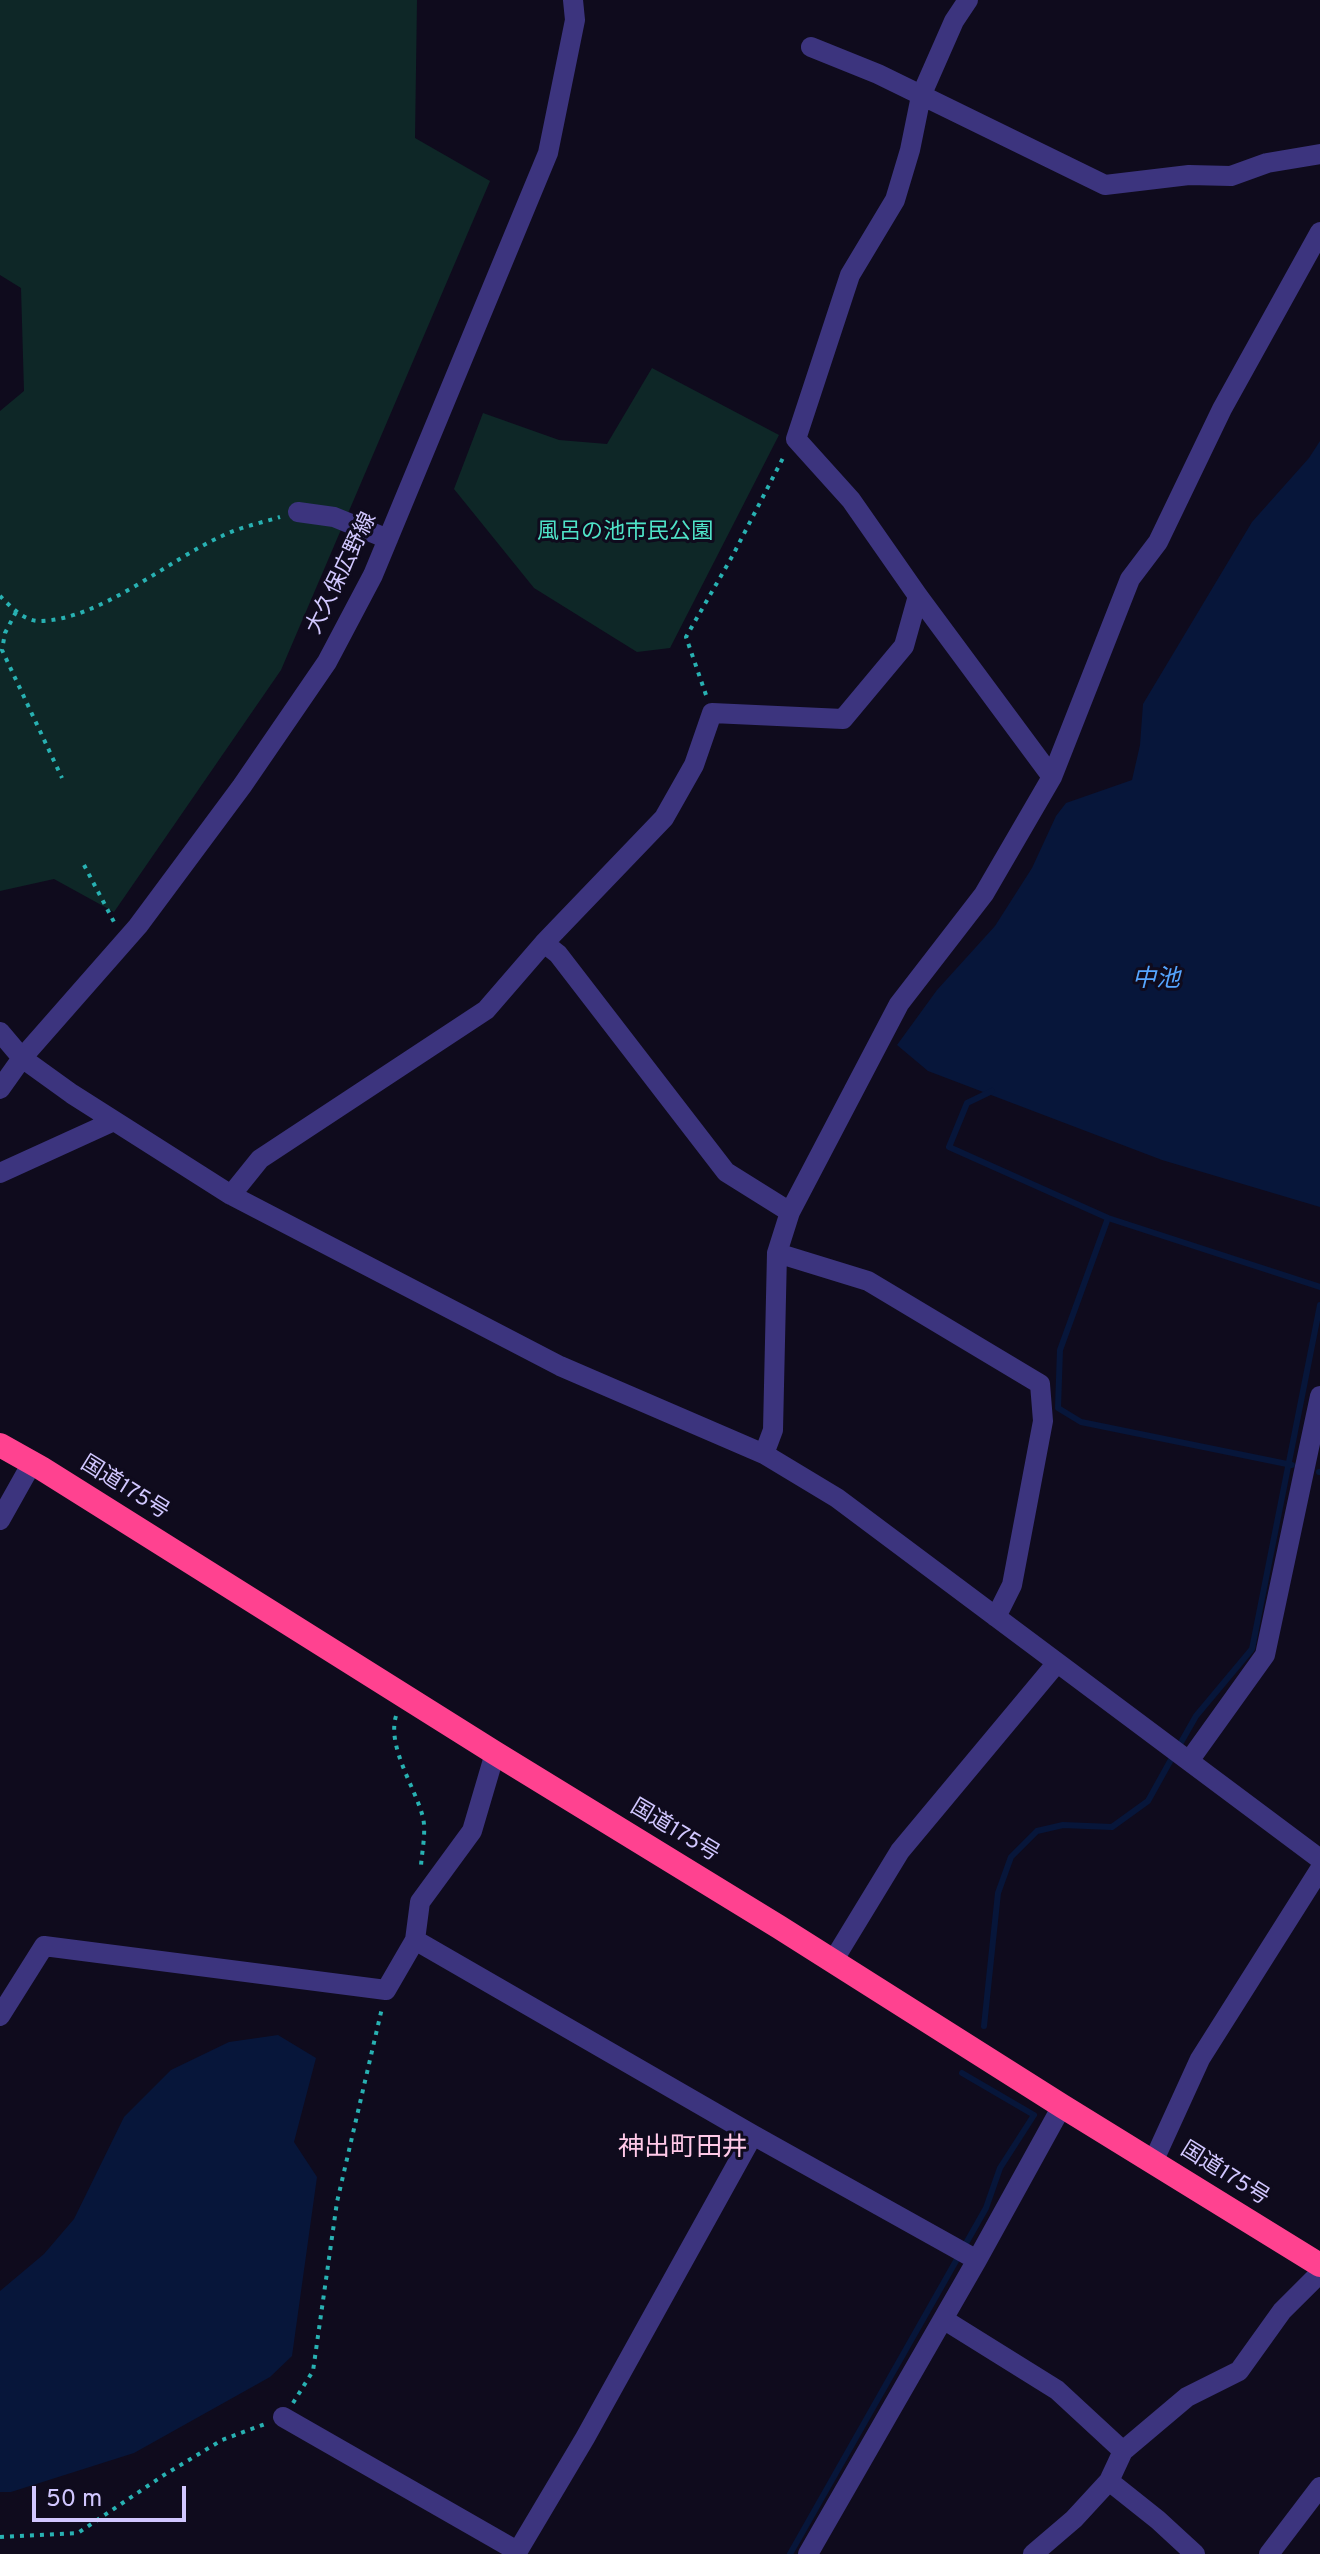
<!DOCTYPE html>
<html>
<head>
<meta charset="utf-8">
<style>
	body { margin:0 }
	#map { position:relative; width:1320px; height:2554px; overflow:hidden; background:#0f0b1d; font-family:Overpass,sans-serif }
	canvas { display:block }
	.scale { position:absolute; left:32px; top:2486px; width:154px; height:36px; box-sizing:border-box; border:4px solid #d1c7ff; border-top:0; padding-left:10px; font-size:24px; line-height:28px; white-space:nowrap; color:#d1c7ff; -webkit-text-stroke:6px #0f0b1d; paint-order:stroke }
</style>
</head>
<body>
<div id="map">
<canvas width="1320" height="2554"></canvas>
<div class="scale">50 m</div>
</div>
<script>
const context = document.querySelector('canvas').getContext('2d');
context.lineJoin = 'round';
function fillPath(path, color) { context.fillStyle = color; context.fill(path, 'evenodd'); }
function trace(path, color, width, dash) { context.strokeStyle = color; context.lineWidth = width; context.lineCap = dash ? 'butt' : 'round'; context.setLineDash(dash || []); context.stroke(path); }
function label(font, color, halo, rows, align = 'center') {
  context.font = font + ' Overpass,"Noto Sans JP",sans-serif'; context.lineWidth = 6; context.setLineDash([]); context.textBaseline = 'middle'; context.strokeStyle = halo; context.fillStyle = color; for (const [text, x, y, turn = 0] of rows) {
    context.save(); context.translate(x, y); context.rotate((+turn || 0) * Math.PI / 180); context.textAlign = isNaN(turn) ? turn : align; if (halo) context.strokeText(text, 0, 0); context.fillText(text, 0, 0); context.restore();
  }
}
fillPath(new Path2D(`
	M0,0H417L415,138L490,181L281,670L114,912L54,879L0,891V411L24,391L21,288L0,275Z
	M652,368L779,435L670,648L637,652L534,588L454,489L483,413L559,440L607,444Z`), '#0e2727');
fillPath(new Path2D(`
	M1320,441V1207L1162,1160L928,1071L897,1045L937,990L995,926L1032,868L1056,816L1066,803L1132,780L1140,745L1143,704L1252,522L1309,458Z
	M278,2035L316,2058L294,2142L317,2177L292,2356L270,2377L134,2453L11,2492H0V2291L44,2254L74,2219L124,2117L171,2070L229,2042Z`), '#07163a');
trace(new Path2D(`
	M992,1091L967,1103L949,1147L1108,1218L1320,1287
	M1108,1218L1060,1350L1058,1408L1081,1422L1292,1465
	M1319,1472H1320
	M1179,1746L1196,1716L1252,1649L1320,1305
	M984,2026L998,1893L1011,1857L1037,1831L1063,1825L1112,1827L1148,1801L1173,1756
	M790,2554L986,2208L1000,2168L1034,2115L962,2073`), '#07163a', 6);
trace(new Path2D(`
	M0,596C10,606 25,622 40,621C100,620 168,560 222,536C240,527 261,523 280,517
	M16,612L5,633L2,650L62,778
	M706,695L686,637L733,555L784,456
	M84,865L114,922
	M396,1716C387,1746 414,1786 422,1814C427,1829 422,1850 421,1866
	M293,2403L313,2371L337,2202L382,2008
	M0,2537L78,2533L164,2475L222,2440L265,2424`), '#28b1b2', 4, [4, 6]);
trace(new Path2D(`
	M968,0L954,21L921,96L910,150L895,200L850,275L796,439L851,500L918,596L1052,777
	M811,47L878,74L1105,185L1189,175L1231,176L1267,163L1320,154
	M298,512L334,517L388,539
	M544,943L558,954L726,1172L790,1212
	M0,1032L22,1058L72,1094L231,1195L560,1366L764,1454L837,1498L1320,1859
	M0,1089L22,1058L138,926L242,786L327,662L373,575L548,153L575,20L573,0
	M0,1173L114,1121
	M231,1195L260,1159L486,1010L544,943L664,818L694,765L712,713L843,719L904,646L918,596
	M777,1253L868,1281L1040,1384L1043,1421L1012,1585L996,1617
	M764,1454L773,1430L777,1253L790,1212L899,1004L984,894L1052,777L1130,579L1158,542L1222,409L1320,232
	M0,1520L32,1463
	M1189,1761L1265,1655L1320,1396
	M415,1940L753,2135L977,2260
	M833,1961L900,1851L1056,1664
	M0,2016L44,1946L386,1990L415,1940L420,1902L472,1831L495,1753
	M1153,2162L1200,2059L1320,1869
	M943,2319L1057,2390L1123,2451
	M283,2417L517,2551
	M1109,2481L1158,2520L1195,2554
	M516,2554L585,2438L753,2135
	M808,2554L977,2260L1062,2106
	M1033,2554L1074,2519L1109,2481L1123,2451L1187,2397L1239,2371L1282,2311L1320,2273
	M1269,2554L1320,2487`), '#3c347e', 20);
trace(new Path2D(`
	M0,1445L41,1468L495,1753L779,1927L1062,2106L1320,2265`), '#ff4290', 24);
label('22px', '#4fe3c8', '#0f0b1d', [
	["風呂の池市民公園",625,534]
]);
label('22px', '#d1c7ff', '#0f0b1d', [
	["大久保広野線",343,574,-64],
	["国道175号",124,1489,32],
	["国道175号",674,1832,31],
	["国道175号",1224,2175,32]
]);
label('italic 24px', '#55a5ff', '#0f0b1d', [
	["中池",1156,981]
]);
label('26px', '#ffc9e8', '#0f0b1d', [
	["神出町田井",683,2150]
]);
</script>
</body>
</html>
